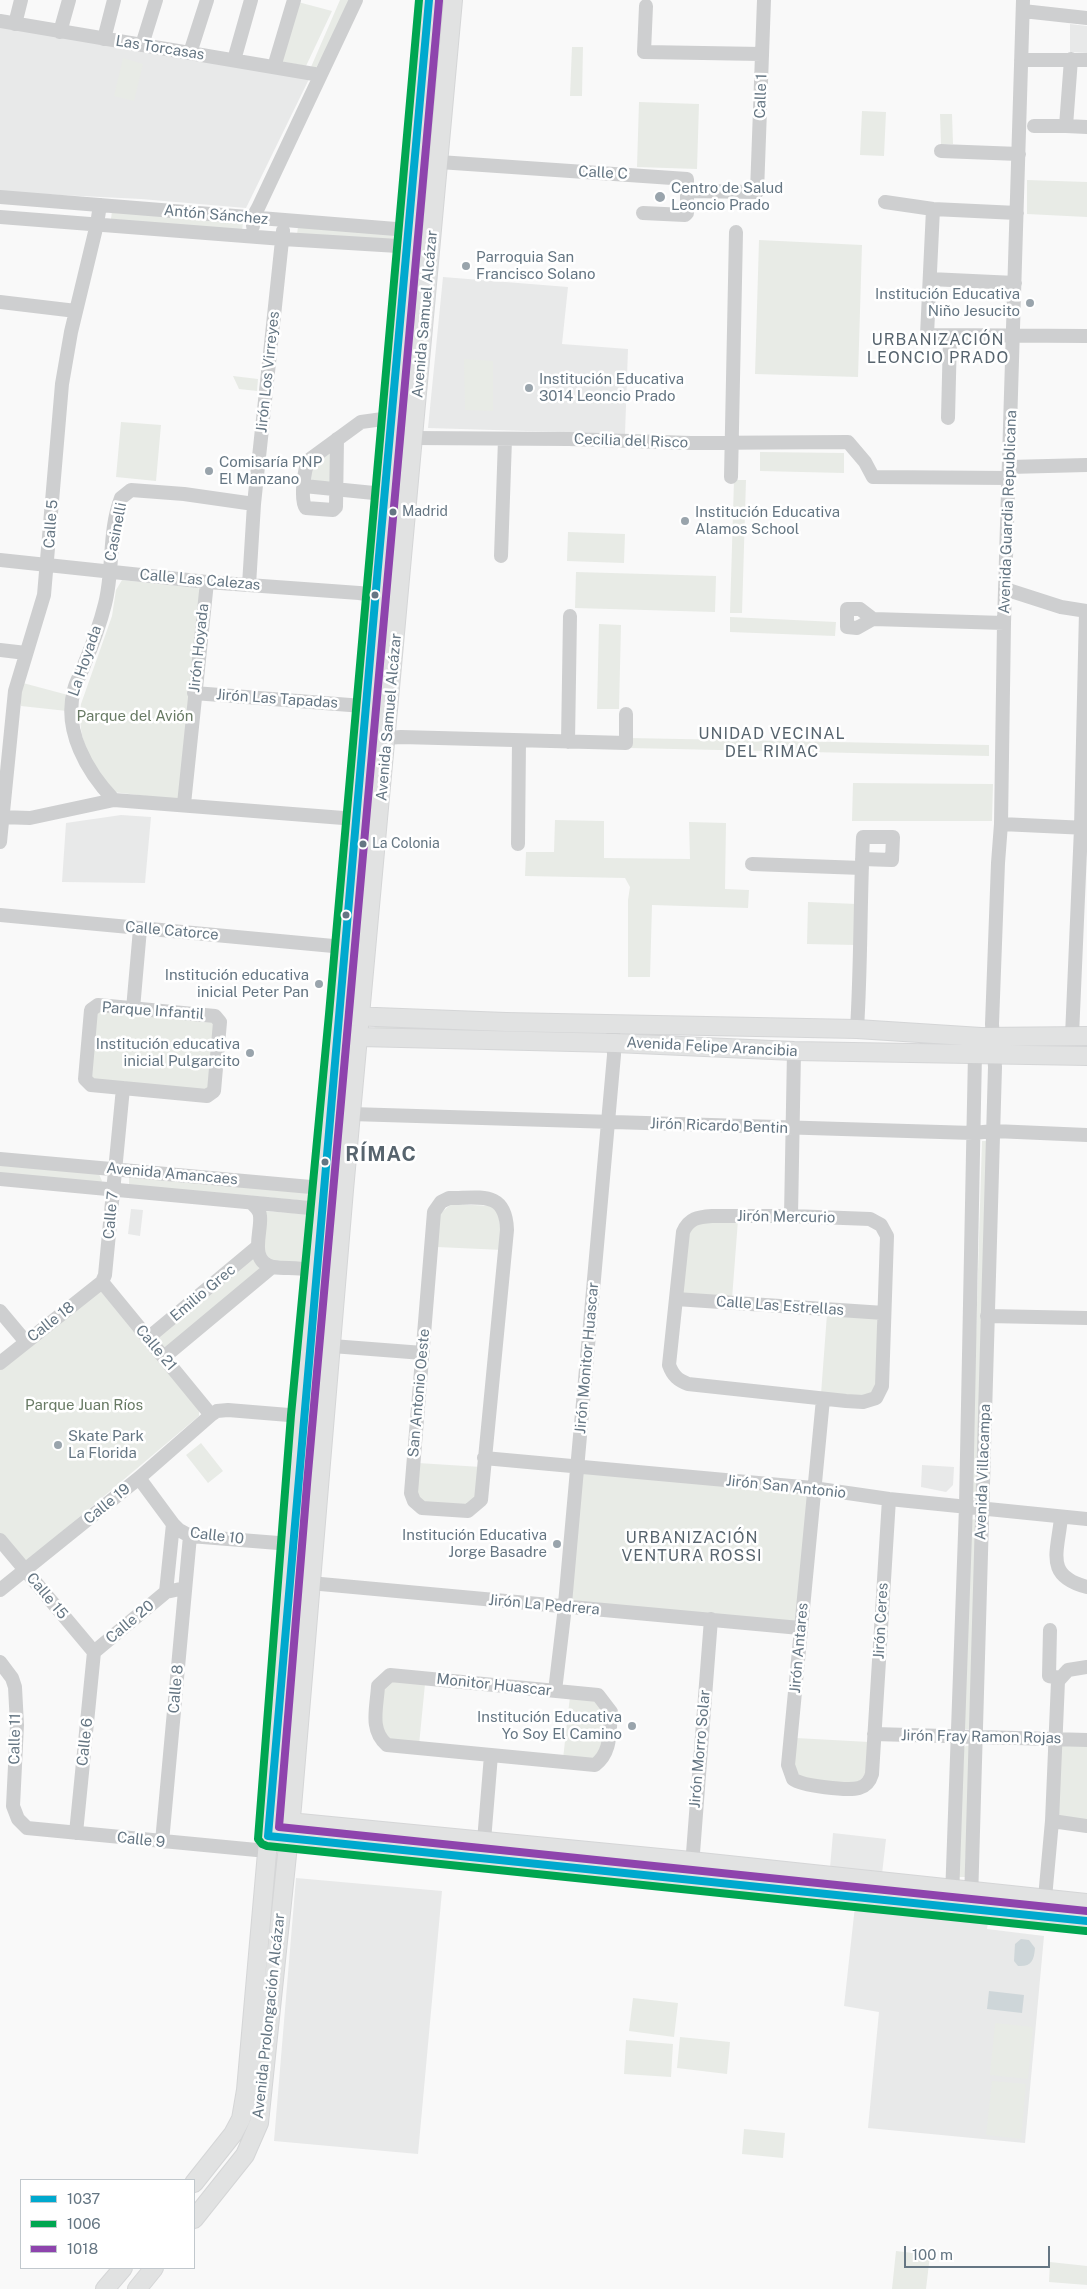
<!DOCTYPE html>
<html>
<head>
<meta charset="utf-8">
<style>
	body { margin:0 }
	#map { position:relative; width:1087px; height:2289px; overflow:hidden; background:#f9f9f9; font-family:"Public Sans",sans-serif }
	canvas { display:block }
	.legend { position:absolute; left:20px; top:2179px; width:175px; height:90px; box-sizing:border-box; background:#fff; border:1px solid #c1c8cd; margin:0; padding:6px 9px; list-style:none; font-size:15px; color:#657683 }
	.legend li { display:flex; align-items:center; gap:10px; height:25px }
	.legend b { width:25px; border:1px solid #c1c8cd }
	.scale { position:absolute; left:904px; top:2246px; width:146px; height:22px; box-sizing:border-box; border:2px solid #657683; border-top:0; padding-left:6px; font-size:15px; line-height:18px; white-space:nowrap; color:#657683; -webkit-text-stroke:4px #fff; paint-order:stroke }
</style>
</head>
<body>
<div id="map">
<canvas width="1087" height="2289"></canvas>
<ul class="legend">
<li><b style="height:6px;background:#00a9ce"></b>1037</li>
<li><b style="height:6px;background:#00a651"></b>1006</li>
<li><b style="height:6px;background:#8e44ad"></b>1018</li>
</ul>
<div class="scale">100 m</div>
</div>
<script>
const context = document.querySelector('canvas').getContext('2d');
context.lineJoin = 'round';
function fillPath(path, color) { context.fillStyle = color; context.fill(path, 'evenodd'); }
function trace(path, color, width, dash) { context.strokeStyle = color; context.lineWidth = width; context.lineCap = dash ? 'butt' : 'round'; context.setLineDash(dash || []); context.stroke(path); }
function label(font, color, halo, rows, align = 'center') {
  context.font = font + ' "Public Sans",sans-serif'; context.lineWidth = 5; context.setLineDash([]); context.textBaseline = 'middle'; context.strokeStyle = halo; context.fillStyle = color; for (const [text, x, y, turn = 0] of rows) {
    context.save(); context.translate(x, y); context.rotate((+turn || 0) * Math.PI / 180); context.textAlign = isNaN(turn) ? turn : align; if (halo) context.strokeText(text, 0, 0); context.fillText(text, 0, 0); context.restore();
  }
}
fillPath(new Path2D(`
	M1070,24L1087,26V53L1070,52Z
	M0,26L310,77L246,208L141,199L0,192Z
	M443,277L568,287L562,344L628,349L625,434L428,428Z
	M121,815L151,817L145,883L62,882L66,823Z
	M131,1209L143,1210L140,1236L128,1234Z
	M922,1465L954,1467L953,1485L946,1492L921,1487Z
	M833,1833L886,1839L882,1874L830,1868Z
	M296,1878L442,1891L418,2154L274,2141Z
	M855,1906L988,1922L987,1929L1044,1936L1025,2143L868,2128L879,2012L844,2006Z`), '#e8e9e9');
fillPath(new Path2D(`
	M340,0H353L316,68L311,67Z
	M440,0H447L428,208L421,207Z
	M298,2L332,11L306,66L278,61Z
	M572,47H583L582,96H570Z
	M123,58L143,64L134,101L114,96Z
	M639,102L699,104L697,169L637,167Z
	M862,111L886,112L884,156L860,155Z
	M940,114H952L953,144H941Z
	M1027,180L1087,182V217L1027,214Z
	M112,210L243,222L242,231L111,219Z
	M298,227L403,236L402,243L297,234Z
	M759,240L862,245L858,377L755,374Z
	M410,331L417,333L397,565L388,566Z
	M464,359L493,361V411L465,410Z
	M233,376L258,379L257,391L239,389Z
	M121,422L161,425L156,481L116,477Z
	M331,452L332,482L309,481V464Z
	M760,452L844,453V473L760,471Z
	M734,480H746L742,613H730Z
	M568,532L625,534L624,563L567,561Z
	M576,572L716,576L715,612L575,608Z
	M122,580L198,588L201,592L179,800L113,792C93,764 76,741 81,704L112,616L116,590Z
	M730,617L836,622L835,636L730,632Z
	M383,622H387L383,659L387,670L355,1006L350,1005L354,963L352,954Z
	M599,624L621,625L619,709H597Z
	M23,683L68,695L67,711L21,706L20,695Z
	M629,738L989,745V756L629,748Z
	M853,783L993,784L992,821H852Z
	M555,820L604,821V858L690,859L689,822L726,823L725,889L749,890L748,908L652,905L650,977H628V900L630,887L625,878L525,876L526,852H554Z
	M808,902L857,904L856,945L807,944Z
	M97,1010L215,1021L208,1090L91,1079Z
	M376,1026L601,1031L604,1034L371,1031Z
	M346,1045H349L338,1180L333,1176L343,1048Z
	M982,1141H990L977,1499L971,1498Z
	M0,1164L99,1174L102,1181L100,1184L0,1175Z
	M132,1176L306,1192L310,1198L308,1201L129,1185V1178Z
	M451,1204L493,1206L498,1210L503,1250L437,1247L440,1214Z
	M264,1211L307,1214L312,1219L310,1264L274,1262L263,1252Z
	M738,1220L732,1299L684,1295L681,1292L685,1234L691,1223Z
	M331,1221L333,1223L304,1573L301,1570L304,1520L301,1514L328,1224Z
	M254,1257L264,1267L164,1349L157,1338Z
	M98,1288L199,1409V1416L26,1562L0,1535V1365Z
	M827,1314L877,1317L879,1389L870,1398L821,1394Z
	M201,1443L223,1471L208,1483L186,1455Z
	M418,1463L481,1467L473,1507L427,1506L416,1499Z
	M586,1471L807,1492L810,1497L798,1619L794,1624L570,1602L582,1474Z
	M979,1518L970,1729H962L971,1520Z
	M295,1598L304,1600L284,1808H279Z
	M390,1680L425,1684L419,1745L387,1740L381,1736V1688Z
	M570,1696L597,1698L606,1706L601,1758L563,1759Z
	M796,1738L869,1742C868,1759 871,1776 854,1784L805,1779C789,1772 795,1752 796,1738Z
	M1059,1744L1087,1746V1823L1058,1816Z
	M966,1746H970L965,1877H958L964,1747Z
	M633,1998L678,2003L674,2037L629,2031Z
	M995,2023L1033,2027L1028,2079L990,2075Z
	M680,2037L730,2042L727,2074L677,2068Z
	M626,2040L673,2044L671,2077L624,2074Z
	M992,2081L1026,2084L1021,2139L986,2135Z
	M744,2129L785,2133L783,2158L742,2154Z
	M896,2251L930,2255L926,2289H892Z
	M1050,2262L1087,2266V2285L1049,2282Z`), '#e8ebe6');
fillPath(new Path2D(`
	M1021,1939L1029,1940L1035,1948C1034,1961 1031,1967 1018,1966L1014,1961L1015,1944Z
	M989,1991L1024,1995L1022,2013L987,2009Z`), '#ced6d9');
const major = new Path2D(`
	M350,1016L506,1022L857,1029L981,1037L1087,1036
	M348,1035L359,1037L615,1043L794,1051L1087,1056
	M279,1821L691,1861L1087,1903
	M276,1836L1087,1921
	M194,2183L233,2134L241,2119L246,2090L276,1751L301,1416L339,1015L429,0
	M194,2219L245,2155L259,2123L292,1807L344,1190L453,0
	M105,2289L123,2268
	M137,2289L154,2268`);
trace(major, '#d5d6d7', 20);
trace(new Path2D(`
	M646,6L644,52L762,54
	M1023,11L1087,18
	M0,21L320,75
	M15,24L21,0
	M60,32L69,0
	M104,39L114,0
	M142,45L156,0
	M190,53L207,0
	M234,60L251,0
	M1021,60H1087
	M274,67L294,0
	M1034,126H1066L1071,59
	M1066,126L1087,127
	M941,151L1019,154
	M439,162L687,179V213L685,215L643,213
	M688,191L757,192L764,0
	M0,197L433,232
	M885,202L933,209L1017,213
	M933,209L927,335L1087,336
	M0,217L283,239L431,248
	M253,226V217L258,208L356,0
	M930,279L1015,283
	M0,302L76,311
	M948,418L950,336
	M414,438L569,439L691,443L848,442L865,462L873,477L1009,478
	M337,439L336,507L333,510L306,508C300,500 304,469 309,460L361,422L390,418
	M1009,467L1087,465
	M731,477L736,232
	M304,486L384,494
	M501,556L505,439
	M0,560L207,582L359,593L400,599
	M249,585L254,504L283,231
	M1005,589L1061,607L1087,611
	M873,619L860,609H847V627L857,628L873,619L1004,623
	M0,650L26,653
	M194,693L389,708
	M387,738L401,737L626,743V714
	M568,742L570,616
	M114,800C87,772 63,730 74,690C76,681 81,674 84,665C92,646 100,624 105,604C114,569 108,532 121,498L131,490L184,494L254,504
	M184,804L207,582
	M0,817L30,818L114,800L356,819
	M1001,824L1087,828
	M0,842L15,691L44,595L62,384L71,332L97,224L100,205
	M518,844L519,741
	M752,864L862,868
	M0,915L344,947
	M98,1005L215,1016L220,1022L214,1091L207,1096L91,1085L85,1079L91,1010Z
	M133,1009L140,929
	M857,1029C861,965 860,901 863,837H893L892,860L862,859
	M1072,1036L1081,828L1086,611
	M351,1114L973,1133L994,1131L1087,1135
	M0,1159L344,1190
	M0,1179L342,1211
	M449,1198C480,1198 506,1190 507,1230L481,1500L468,1511L422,1508L414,1501L411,1493L434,1212L441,1202Z
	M252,1203C255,1207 260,1210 260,1216C262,1232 248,1261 273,1267C285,1269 297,1267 308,1270L314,1276
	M712,1216H791L870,1219L881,1225L887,1236L882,1386L876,1398L863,1402L846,1401L688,1384C678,1380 673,1376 669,1365L683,1232C689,1218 698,1217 712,1216Z
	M791,1216L794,1051
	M102,1282L211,1415
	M676,1299L884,1313
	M0,1311L26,1342
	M987,1316L1087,1318
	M148,1338L257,1247
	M332,1346L423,1353
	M164,1357L272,1267
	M0,1363L102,1282L105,1275L123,1088
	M823,1399L788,1765L793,1779C802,1786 848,1791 859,1788C866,1786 870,1781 872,1774L889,1499
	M484,1458L813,1488L889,1499L1087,1519
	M139,1478L173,1524L179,1530L190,1536L291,1544
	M1061,1517C1058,1552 1044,1576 1087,1587
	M0,1540L94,1652
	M288,1581L800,1628
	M0,1590L139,1478L211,1415L217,1411L228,1410L301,1416
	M166,1592L173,1524
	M1050,1630L1049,1676L1060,1678
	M94,1652L166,1592L185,1588
	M0,1662L12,1678L15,1687L17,1725L13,1806L18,1819L27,1828L267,1851
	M390,1675L598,1695L611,1712C609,1732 612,1752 595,1765L387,1745C369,1730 377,1707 378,1686Z
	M555,1691L564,1615L614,1055L613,1024
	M874,1734L1087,1740
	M1052,1821L1087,1826
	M76,1833L94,1652
	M484,1841L491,1755
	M162,1842L190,1536
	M691,1879L711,1619
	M952,1897L966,1506L975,1053L978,1045
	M1045,1898L1052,1821L1058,1681L1068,1670L1087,1667
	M971,1901L995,1067L992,1024L998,863L1001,824L1004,623L1023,0`), '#cecfd0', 14);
trace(major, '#e1e2e2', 18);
trace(new Path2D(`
	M429,0C375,612 316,1224 268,1836L1087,1921`), '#00a9ce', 8);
trace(new Path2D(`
	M419,0L329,1014L291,1415L258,1839L262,1844L267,1846L1086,1931`), '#00a651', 8);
trace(new Path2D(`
	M439,1C385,610 327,1218 279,1827L1087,1911`), '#8e44ad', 8);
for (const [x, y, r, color] of [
	[660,197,6,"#99a4ac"],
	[466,266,5,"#99a4ac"],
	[1030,303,5,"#99a4ac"],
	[529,388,5,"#99a4ac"],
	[209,471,5,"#99a4ac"],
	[393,512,4.5,"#657683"],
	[685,521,5,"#99a4ac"],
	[375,595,4.5,"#657683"],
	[363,844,4.5,"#657683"],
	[346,915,4.5,"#657683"],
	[319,984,5,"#99a4ac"],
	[250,1053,5,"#99a4ac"],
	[325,1162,4.5,"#657683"],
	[58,1445,5,"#99a4ac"],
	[557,1544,5,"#99a4ac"],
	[632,1726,5,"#99a4ac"]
]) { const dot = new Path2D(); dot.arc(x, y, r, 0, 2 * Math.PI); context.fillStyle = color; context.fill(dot); trace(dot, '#fff', 2); }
label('14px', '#657683', '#fff', [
	["Madrid",402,512],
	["La Colonia",372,844]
], 'left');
label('15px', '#657683', '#fff', [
	["Las Torcasas",160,48,9],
	["Calle 1",761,96,-88],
	["Calle C",603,173,3],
	["Antón Sánchez",216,215,5],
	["Avenida Samuel Alcázar",425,314,-85],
	["Jirón Los Virreyes",268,372,-84],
	["Cecilia del Risco",631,441,2],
	["Avenida Guardia Republicana",1008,512,-88],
	["Calle 5",51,524,-86],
	["Casinelli",116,532,-79],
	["Calle Las Calezas",200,580,5],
	["Jirón Hoyada",199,648,-84],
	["La Hoyada",85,661,-71],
	["Jirón Las Tapadas",277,699,4],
	["Avenida Samuel Alcázar",389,717,-85],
	["Calle Catorce",172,931,5],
	["Parque Infantil",153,1011,4],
	["Avenida Felipe Arancibia",712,1047,3],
	["Jirón Ricardo Bentin",719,1126,2],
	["Avenida Amancaes",172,1174,5],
	["Calle 7",111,1215,-85],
	["Jirón Mercurio",786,1217,1],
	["Emilio Grec",203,1293,-40],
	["Calle Las Estrellas",780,1306,4],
	["Calle 18",51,1322,-38],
	["Calle 21",156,1348,50],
	["Jirón Monitor Huascar",587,1358,-85],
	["San Antonio Oeste",419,1393,-85],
	["Avenida Villacampa",983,1472,-88],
	["Jirón San Antonio",786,1487,6],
	["Calle 19",107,1504,-39],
	["Calle 10",217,1536,7],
	["Calle 15",47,1596,50],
	["Jirón La Pedrera",544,1605,5],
	["Jirón Ceres",881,1621,-87],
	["Calle 20",130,1622,-40],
	["Jirón Antares",799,1648,-85],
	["Monitor Huascar",494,1685,6],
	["Calle 8",176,1689,-85],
	["Jirón Fray Ramon Rojas",981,1737,1],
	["Calle 11",15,1739,-89],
	["Calle 6",85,1742,-84],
	["Jirón Morro Solar",700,1749,-85],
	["Calle 9",141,1840,6],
	["Avenida Prolongación Alcázar",269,2016,-84]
]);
label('15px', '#657683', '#fff', [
	["Centro de Salud",671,188],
	["Leoncio Prado",671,205],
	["Parroquia San",476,257],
	["Francisco Solano",476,274],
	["Institución Educativa",1020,294,"right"],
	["Niño Jesucito",1020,311,"right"],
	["Institución Educativa",539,379],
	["3014 Leoncio Prado",539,396],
	["Comisaría PNP",219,462],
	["El Manzano",219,479],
	["Institución Educativa",695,512],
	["Alamos School",695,529],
	["Institución educativa",309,975,"right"],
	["inicial Peter Pan",309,992,"right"],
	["Institución educativa",240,1044,"right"],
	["inicial Pulgarcito",240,1061,"right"],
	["Skate Park",68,1436],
	["La Florida",68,1453],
	["Institución Educativa",547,1535,"right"],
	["Jorge Basadre",547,1552,"right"],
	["Institución Educativa",622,1717,"right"],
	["Yo Soy El Camino",622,1734,"right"]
], 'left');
label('15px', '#687a64', '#fff', [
	["Parque del Avión",135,716],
	["Parque Juan Ríos",84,1405]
]);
context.letterSpacing = '1px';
label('16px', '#57646e', '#fff', [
	["URBANIZACIÓN",938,340],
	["LEONCIO PRADO",938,358],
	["UNIDAD VECINAL",772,734],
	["DEL RIMAC",772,752],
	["URBANIZACIÓN",692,1538],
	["VENTURA ROSSI",692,1556]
]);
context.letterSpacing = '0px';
context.letterSpacing = '1px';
label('bold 20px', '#57646e', '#fff', [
	["RÍMAC",381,1155]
]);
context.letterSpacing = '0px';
</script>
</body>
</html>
